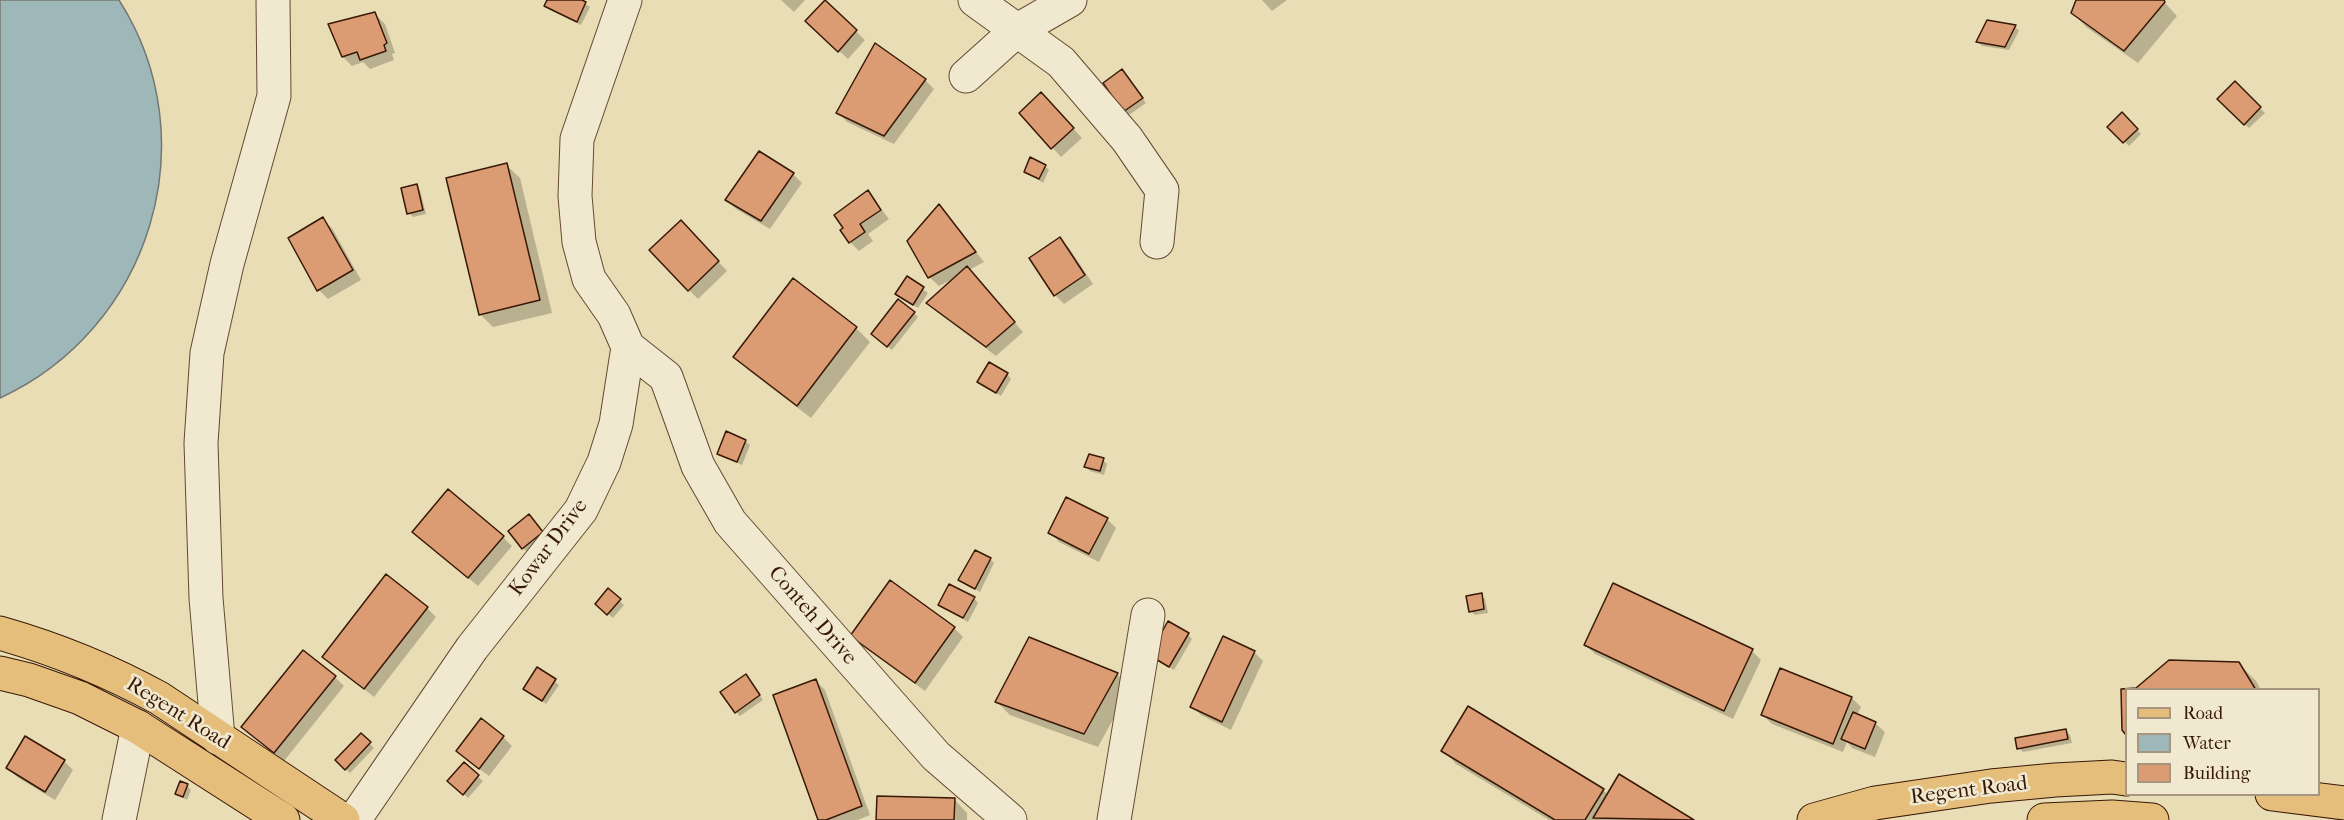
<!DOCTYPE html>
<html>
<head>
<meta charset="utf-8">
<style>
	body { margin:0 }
	#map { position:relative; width:2344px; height:820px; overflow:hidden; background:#e8ddb5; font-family:"IM FELL French Canon",serif }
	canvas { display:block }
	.legend { position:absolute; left:2125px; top:688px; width:195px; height:108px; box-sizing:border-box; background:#f0e9cf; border:2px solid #a6957f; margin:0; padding:8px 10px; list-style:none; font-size:18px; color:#381806 }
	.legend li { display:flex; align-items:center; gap:12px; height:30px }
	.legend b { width:30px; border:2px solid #a6957f }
</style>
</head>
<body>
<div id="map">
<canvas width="2344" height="820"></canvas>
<ul class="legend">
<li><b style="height:8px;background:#e4be7a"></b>Road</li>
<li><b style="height:16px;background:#9eb8ba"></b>Water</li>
<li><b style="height:16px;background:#db9c74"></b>Building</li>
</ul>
</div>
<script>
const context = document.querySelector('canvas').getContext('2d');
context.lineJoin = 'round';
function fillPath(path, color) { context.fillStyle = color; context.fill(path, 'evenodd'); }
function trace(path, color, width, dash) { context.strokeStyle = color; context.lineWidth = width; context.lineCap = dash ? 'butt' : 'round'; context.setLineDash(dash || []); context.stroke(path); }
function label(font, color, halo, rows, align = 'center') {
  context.font = font + ' "IM FELL French Canon",serif'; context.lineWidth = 5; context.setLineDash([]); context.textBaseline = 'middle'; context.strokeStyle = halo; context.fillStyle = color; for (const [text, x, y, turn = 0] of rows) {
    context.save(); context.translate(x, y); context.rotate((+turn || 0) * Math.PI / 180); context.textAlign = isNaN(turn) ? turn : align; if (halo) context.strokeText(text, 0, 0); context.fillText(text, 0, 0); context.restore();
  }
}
const water = new Path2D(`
	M0,0H119C209,141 150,329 0,398Z`);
fillPath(water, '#9eb8ba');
trace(water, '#757872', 1.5);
fillPath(new Path2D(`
	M549,0H579L590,7L581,25L550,10L546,6Z
	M781,0H805L794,12Z
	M1262,0H1287L1272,11Z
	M2078,0H2162L2177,16L2138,63L2086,27L2073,13Z
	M825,2L865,40L848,59L816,30Z
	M376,15L385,24L395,53L392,54L394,60L370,69L363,62L352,66L343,57Z
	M1988,22L2015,26L2019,31L2009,50L1982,46L1978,42Z
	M1126,75L1146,103L1129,115L1124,111Z
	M925,80L934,89L894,144L847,122L838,112Z
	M2235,83L2265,113L2249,128L2219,99Z
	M1050,103L1082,138L1061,157L1021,113Z
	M2122,114L2141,134L2129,146L2110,127Z
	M506,165L520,178L552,313L493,327L480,314Z
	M1045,166L1049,170L1043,183L1026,172Z
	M793,174L802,183L770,229L736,209L727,200Z
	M416,186L420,190L426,214L413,217L409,213Z
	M868,192L889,219L868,234L873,241L859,251L850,242Z
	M948,216L984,262L969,270L1023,332L996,356L937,312L928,303L955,278L939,286L929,277Z
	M323,219L332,228L361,280L328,299L319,290Z
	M690,231L727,271L698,299L689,290Z
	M1060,239L1069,248L1093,284L1064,304L1055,295Z
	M907,278L928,293L918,308L901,298Z
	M793,280L856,328L870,342L811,418L748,370L735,356Z
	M914,313L918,317L892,350L877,338Z
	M1007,374L1011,379L1001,396L979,382Z
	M745,441L750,445L742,465L723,457L718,453Z
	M1103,460L1107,464L1104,475L1090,471L1086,467Z
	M529,516L546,537L527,552L523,548Z
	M1107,519L1116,528L1099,562L1059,542L1050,532Z
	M503,537L512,546L478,586L423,541Z
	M990,559L994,563L980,592L960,580Z
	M608,590L624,605L613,618L597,604Z
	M1481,595L1485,599L1488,613L1475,615L1470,611Z
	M974,598L978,603L968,622L939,604Z
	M427,608L436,617L374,697L324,657Z
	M954,628L963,637L925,691L861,645L852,636Z
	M1188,635L1192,639L1174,670L1155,659Z
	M1586,645L1752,651L1761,660L1733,719L1595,654Z
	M1254,652L1263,661L1231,730L1201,715L1192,706Z
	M2238,663L2256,681L2261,690H2136Z
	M537,669L559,685L546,704L525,689Z
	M1117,674L1130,688L1098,747L1010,715L996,701Z
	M335,677L344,686L284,761L252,736Z
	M750,681L763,700L740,716L736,712Z
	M816,681L825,690L870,815L858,820H820Z
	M2122,690H2126V732L2124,729Z
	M1852,698L1861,707L1857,715L1875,723L1885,732L1875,757L1852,748L1847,742L1843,752L1772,724L1763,715Z
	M2066,731L2070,735L2072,743L2023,752L2019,748Z
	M361,735L374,748L350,773L337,760Z
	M503,737L512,746L489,776L467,760Z
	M1443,750L1603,790L1609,795L1620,777L1691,820H1549L1456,764Z
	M64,761L73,770L55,800L17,777L8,768Z
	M464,764L483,781L468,798L454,785Z
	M187,786L191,790L187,800L177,794Z
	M954,799L967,813V820H878Z`), '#0003');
const building = new Path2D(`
	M547,0H582L586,2L577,22L544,6Z
	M825,0L857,30L838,52L805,21Z
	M2076,0H2164L2165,2L2124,51L2071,13Z
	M375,12L387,43L384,45L386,51L360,60L357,52L342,57L328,24Z
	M1987,20L2016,25L2005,47L1976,42Z
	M875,43L926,79L884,136L836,113Z
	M1122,69L1143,98L1123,112L1103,83Z
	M2235,81L2261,107L2244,125L2217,99Z
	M1041,92L1074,128L1051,149L1019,113Z
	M2122,112L2138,129L2123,143L2107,127Z
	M759,151L794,173L761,221L725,200Z
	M1030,157L1046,165L1039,179L1024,172Z
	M507,163L540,300L479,315L446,178Z
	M417,184L423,210L407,214L401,188Z
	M868,190L881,210L860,224L865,232L849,243L840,230L843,228L834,215Z
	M939,204L976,252L928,278L907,241Z
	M323,217L353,270L317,291L288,238Z
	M681,220L719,261L688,291L649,250Z
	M1060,237L1085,275L1054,296L1029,258Z
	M967,266L1015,322L986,347L926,303Z
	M907,276L924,287L913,305L895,294Z
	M793,278L857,327L797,406L733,357Z
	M898,299L915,312L887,347L871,334Z
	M989,362L1008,373L996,393L977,382Z
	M726,431L746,440L737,462L717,454Z
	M1089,454L1104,458L1100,471L1084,467Z
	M448,489L504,536L468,578L412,532Z
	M1066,497L1108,518L1089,554L1048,533Z
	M529,514L543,532L522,549L508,531Z
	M975,550L991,558L975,589L958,580Z
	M386,574L428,607L364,689L322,657Z
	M890,580L955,627L915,683L850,636Z
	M1613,583L1753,649L1724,711L1584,645Z
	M949,584L975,597L963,618L938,605Z
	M608,588L621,599L607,615L595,604Z
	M1482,593L1484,609L1469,612L1466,596Z
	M1168,621L1189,633L1169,667L1149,655Z
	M1223,636L1255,651L1222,722L1190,707Z
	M1029,637L1118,673L1084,734L995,702Z
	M303,650L336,676L274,753L241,727Z
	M2169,660L2239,662L2256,690H2126V735L2122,730L2121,689L2136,688Z
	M537,667L556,679L542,701L523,689Z
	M1780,668L1852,697L1833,744L1761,715Z
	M746,674L760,695L735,713L720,692Z
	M816,679L862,806L826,820H818L773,695Z
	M1468,706L1604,789L1585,820H1555L1441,751Z
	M1853,712L1876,722L1865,749L1841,739Z
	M481,718L504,736L479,769L456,751Z
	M2066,729L2068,739L2017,749L2015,738Z
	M361,733L371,742L345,770L335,760Z
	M25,736L65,760L45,792L6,768Z
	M464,762L479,775L463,795L447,781Z
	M1619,774L1694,820L1593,818Z
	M180,781L188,784L183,797L175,794Z
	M877,796L955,798L954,820H876Z`);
fillPath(building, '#db9c74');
trace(building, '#381806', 1.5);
const minor = new Path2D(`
	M975,0L1061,62L1127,139L1162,190L1157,242
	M966,76L1016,31L1070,0
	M628,347L666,377L698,466L730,522L936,756L1010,820
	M218,738L206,598L201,443L207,353L227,264L274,96L273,0
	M119,820L138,727
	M354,820L472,648L581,510L604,462L616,424L628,347L614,315L589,279L579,242L575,196L577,139L625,0
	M1114,820L1148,615`);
const major = new Path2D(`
	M0,633C56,649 108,670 159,698L343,820
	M0,673L29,680L80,698L138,727L283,820
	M2272,794L2344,803
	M1814,820L1875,803L1991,786L2055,780L2112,777L2126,779
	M2044,820L2112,817L2152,820`);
trace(minor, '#644932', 35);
trace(major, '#381806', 35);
trace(minor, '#f0e9cf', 33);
trace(major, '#e4be7a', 33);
label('21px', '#381806', '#f0e9cf', [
	["Kowar Drive",549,548,-53],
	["Conteh Drive",812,616,49],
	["Regent Road",178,714,32],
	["Regent Road",1969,791,-7]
]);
</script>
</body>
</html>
